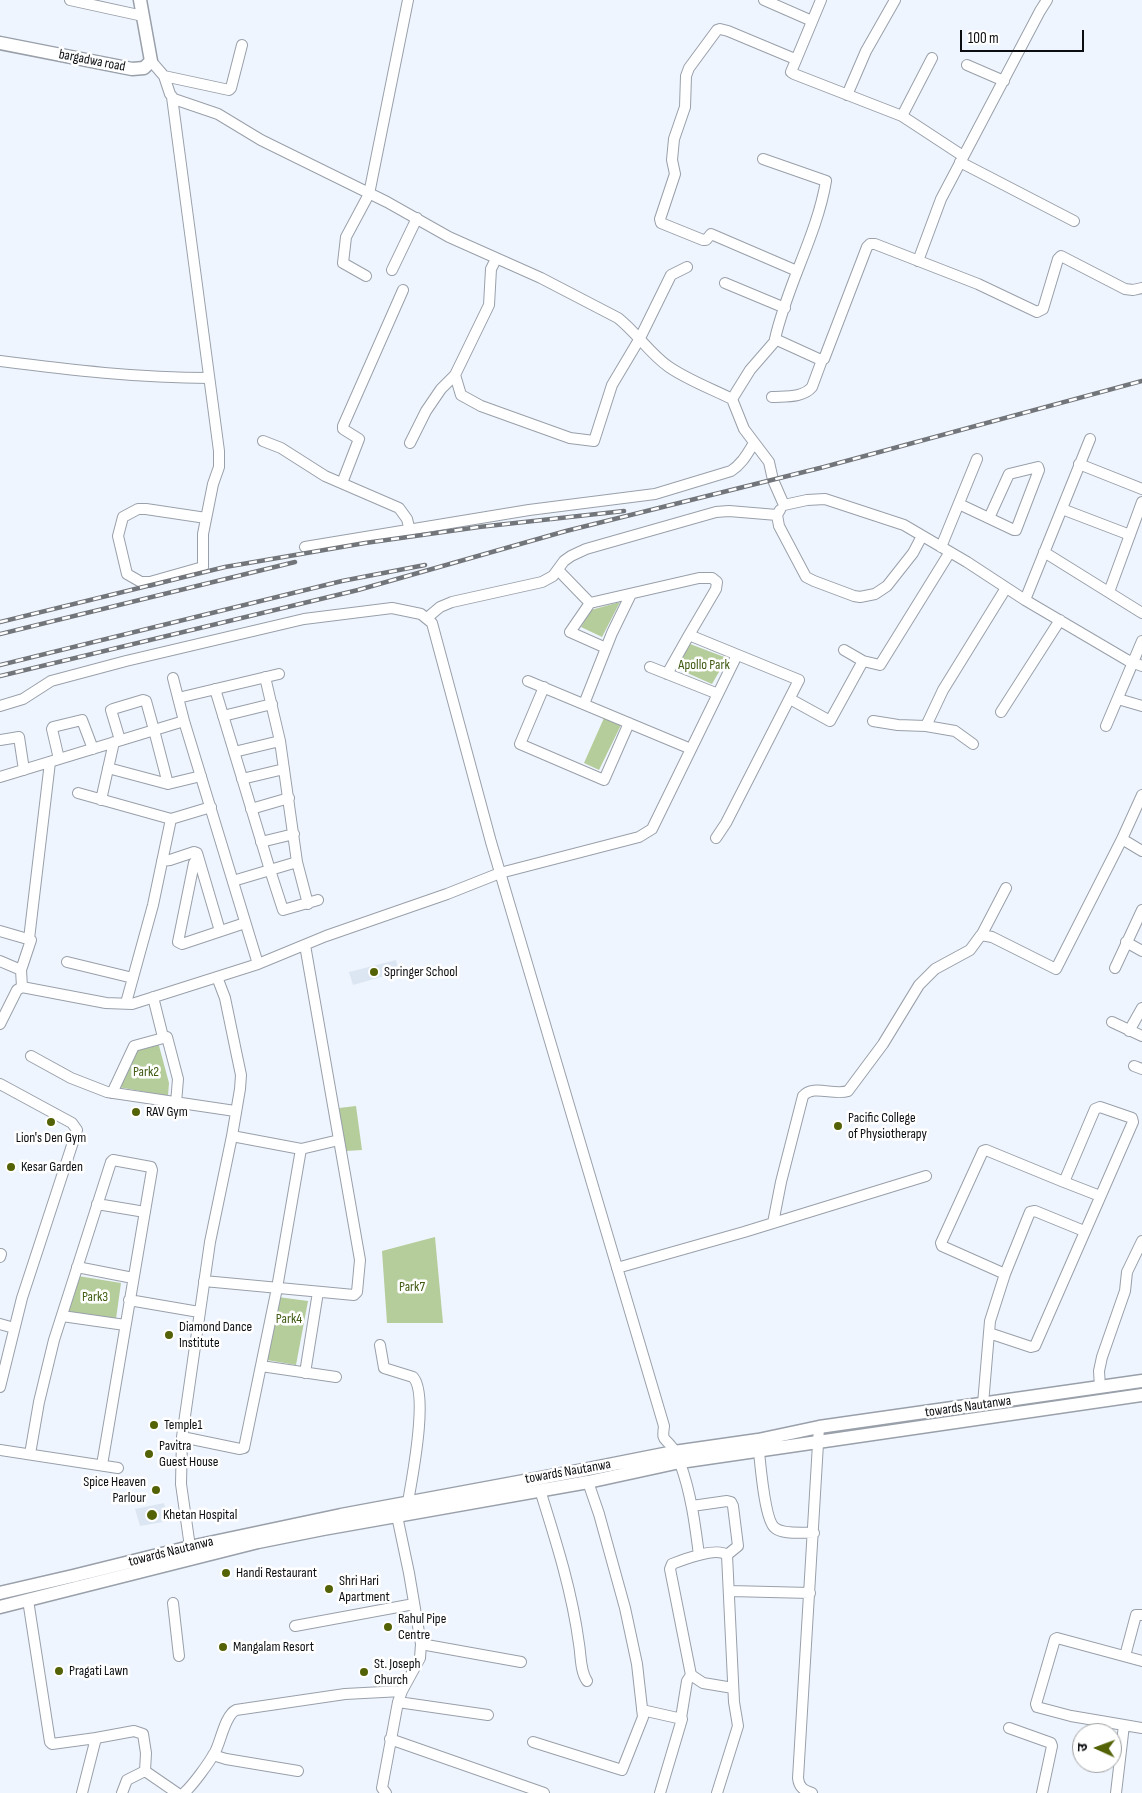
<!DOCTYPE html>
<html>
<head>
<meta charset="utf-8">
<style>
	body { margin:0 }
	#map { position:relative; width:1142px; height:1793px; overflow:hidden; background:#eff5fe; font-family:"Sofia Sans Condensed","Noto Sans Devanagari",sans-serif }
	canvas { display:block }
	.north { position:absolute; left:1072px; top:1723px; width:50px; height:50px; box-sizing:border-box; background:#fff; border:1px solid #9d9e9f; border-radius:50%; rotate:272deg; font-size:14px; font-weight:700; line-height:20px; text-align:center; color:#0b0d10 }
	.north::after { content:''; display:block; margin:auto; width:18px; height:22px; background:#536205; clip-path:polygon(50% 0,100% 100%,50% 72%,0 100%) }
	.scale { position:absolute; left:960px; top:30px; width:124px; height:22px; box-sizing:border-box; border:2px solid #0b0d10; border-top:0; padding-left:6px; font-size:15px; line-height:18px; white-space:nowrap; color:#0b0d10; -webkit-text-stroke:4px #fff; paint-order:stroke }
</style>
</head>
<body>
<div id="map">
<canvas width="1142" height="1793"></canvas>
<div class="north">उ</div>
<div class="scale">100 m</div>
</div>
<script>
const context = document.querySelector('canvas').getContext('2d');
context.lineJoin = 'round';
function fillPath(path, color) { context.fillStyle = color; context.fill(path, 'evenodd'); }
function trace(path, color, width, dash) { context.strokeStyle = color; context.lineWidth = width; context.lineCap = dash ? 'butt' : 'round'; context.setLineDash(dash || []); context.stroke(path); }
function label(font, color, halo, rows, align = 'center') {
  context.font = font + ' "Sofia Sans Condensed",sans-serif'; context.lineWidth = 5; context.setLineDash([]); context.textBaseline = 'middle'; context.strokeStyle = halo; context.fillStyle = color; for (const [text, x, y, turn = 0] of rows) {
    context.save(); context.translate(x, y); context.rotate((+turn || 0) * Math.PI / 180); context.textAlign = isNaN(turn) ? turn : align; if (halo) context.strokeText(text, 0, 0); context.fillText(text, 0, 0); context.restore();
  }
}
fillPath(new Path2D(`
	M396,960L399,972L353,985L349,972Z
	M164,1503L169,1521L140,1526L135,1509Z`), '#dce6f3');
fillPath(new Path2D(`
	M620,602L602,637L581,627L591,610Z
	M690,644L727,658L712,684L676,668Z
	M604,718L621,725L599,770L584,763Z
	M158,1042L169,1083L168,1096L118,1087L136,1048Z
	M356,1106L362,1150L346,1151L339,1108Z
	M435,1237L443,1323H387L382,1251Z
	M78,1276L121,1283L116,1319L67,1311Z
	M278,1297L308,1301L296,1365L267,1360Z`), '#b5cc9b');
const minor = new Path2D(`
	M70,0L143,16
	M764,0L812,21
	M821,0L791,72L794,74L902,116L963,156
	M795,59L728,31L720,29L717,30L689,68L686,76L685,107L674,139L672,160L675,174L660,219L661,223L703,240H706L711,234L797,271
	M151,61L164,76L170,94L174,99L218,114L261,140L387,202L449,237L541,278L618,318C637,333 650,354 669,367C688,380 712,389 732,399L744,429L769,462L773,480L784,505L807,500L825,499L904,525L967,562L1025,600L1127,660L1142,666
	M967,65L1004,81
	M164,76L229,90L231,88L242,45
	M847,95L866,51L895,0
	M172,97L219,451V467L213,484L203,534V567L150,582H141L127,574L118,536L123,517L138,509H146L206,518
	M902,116L932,58
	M763,159L826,181C817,235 787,285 775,339L821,360L824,359L867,247L870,244H875L978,284L1037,312L1043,309L1058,259L1061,256L1125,289L1133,290L1142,288
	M960,162L1074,221
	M918,261L941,199L1040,11L1047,0
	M392,270L417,218
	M366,276L343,263L346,237L369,194L408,0
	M725,283L785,308
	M0,361C70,370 139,378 209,378
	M455,375L461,395L481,406L570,438L594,441L612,385L640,338L671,275L687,267
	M772,397C785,396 803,398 812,387L822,360
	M732,399L750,370L776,340
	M263,441L281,448L325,476L399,508L407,519L410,531
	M410,443L426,411L441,389L455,375L489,305L491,269L496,259
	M1079,464L1142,489
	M342,483L359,439L343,429V426L403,290
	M959,504L1014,530H1016L1039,470L1038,467L1009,474L989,518
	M1062,509L1130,535
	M780,510L777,515L779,526L806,577L814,581L854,596L860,597L875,594L887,586L913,553L922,536
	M305,547L529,510L655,494L731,471C742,464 747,454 754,443
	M941,547L977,459
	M1044,552L1142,613
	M558,570L590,603
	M1109,592L1142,502
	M1025,600L1090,439
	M427,618L440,607L452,602L542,582L553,576L564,561L571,556L586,549L716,512L729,511L777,515
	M606,648L570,632L590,603L699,578H712L717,582L716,589L689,635L799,680L726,823L716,838
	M844,650L863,661
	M650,667L718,694
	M667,674L689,635
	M265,677L280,741L297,862
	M173,678L184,721
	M528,681L691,749
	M544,687L520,744L604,780L629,723
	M215,689L270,870L283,910L318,900
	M178,698L279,674
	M790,699L830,721L863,661L880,665L950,552
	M1118,699L1142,706
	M584,704L612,633L631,594
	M0,706L23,699L51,681L126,661L304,619L392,608L421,614L432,623L491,842L664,1426C662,1441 664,1437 671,1446C675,1450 678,1458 680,1463C691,1493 695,1524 699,1555
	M1001,712L1060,620
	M223,716L272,704
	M873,721L898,725L926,726L943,690L1006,588
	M926,726L955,731L973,744
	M1106,726L1142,641
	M154,730L168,784
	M0,740L19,737L24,770
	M120,740L111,710L113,709L143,700L146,701L154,730
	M234,752L280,741
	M59,759L52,729L53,727L82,720L93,749
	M108,768L168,784L201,776
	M0,777L184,721L258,964
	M242,779L284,769
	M78,793L171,819L211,807
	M101,800L114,742
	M251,809L289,798
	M1122,839L1142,851
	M261,842L294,834
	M198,858L194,863L178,942L182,944L245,923
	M162,861L170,860L194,852L197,853L220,931
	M233,881L297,862L308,904
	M0,931L31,940L21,970L22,987
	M982,934L1006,888
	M29,939L50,762
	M1126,942L1142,951
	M0,961L21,970
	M67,962L133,978
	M1115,968L1142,910
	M153,997L163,1037
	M126,1003L153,905L171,819
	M1112,1022L1142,1036
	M0,1024L17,990L22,987L106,1003L132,1004L258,964L326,936L447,894L500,873L639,837L652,829L737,655
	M1129,1031L1142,1008
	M31,1056L71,1078L107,1092L235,1111
	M1134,1066L1142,1069
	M0,1084L72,1123L77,1130L22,1298L0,1387
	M112,1093L134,1046L167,1037L178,1079L176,1103
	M232,1136L301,1149L339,1140
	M97,1204L145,1212
	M773,1223L781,1182L803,1096C813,1084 834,1096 848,1091L883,1044L919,985L935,969L970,950L981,935L992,937L1056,969L1122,839L1142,795
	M0,1257L1,1254
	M77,1267L133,1278
	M617,1268L744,1232L926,1176
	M1005,1274L942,1246L941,1243L983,1151L986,1150L1064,1182
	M204,1281L354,1295L357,1292L360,1260L305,945
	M129,1300L199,1312
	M62,1316L125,1325
	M0,1324L14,1328
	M989,1333L1031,1347L1035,1346L1133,1122L1132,1118L1100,1107L1095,1109L1064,1182L1100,1196
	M380,1345L384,1368L413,1377C429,1394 412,1478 408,1502
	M261,1366L336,1377
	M305,1373L318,1292
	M1100,1387L1099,1371L1102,1357L1125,1291L1127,1272L1142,1241
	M983,1404L990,1321L1005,1274L1030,1212L1035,1211L1084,1231
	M182,1437L240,1449L244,1448L277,1288L301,1149
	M758,1443C760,1458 764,1520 775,1528C784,1535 802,1532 814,1533
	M0,1450L118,1468
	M30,1454L39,1402L54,1340L111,1162L113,1160L151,1167L152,1170L102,1465
	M540,1490C556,1541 572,1591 579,1644C581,1655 580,1671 587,1681
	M692,1506L727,1501L731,1502L733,1506L738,1546L727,1555
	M190,1547L181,1484L182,1437L210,1242L232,1136L240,1089L241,1075L237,1056L225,998L217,977
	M730,1591L810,1593
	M28,1600L50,1742L52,1744L96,1738L82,1793
	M173,1603L179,1656
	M295,1626L414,1604
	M421,1644L521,1662
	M1125,1656L1136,1615H1142
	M398,1702L488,1715
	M642,1710L682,1719L660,1793
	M681,1718L687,1681L691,1675
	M1124,1725L1071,1716L1037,1707L1036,1704L1055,1639L1057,1638L1142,1661
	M1009,1728L1051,1743L1052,1746L1042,1793
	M96,1738L134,1731L143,1734L146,1753L145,1771
	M390,1739L544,1793
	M533,1742L622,1770L643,1717L637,1664L625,1608L599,1514L588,1482
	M213,1755L226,1759L298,1771
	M122,1793L127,1780L145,1771L177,1793
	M184,1793C193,1785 209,1763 215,1752C221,1741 225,1715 236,1710L345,1694L402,1691
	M386,1793L382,1788L398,1702L402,1691L420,1658L421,1644L409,1573L397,1516
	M717,1793L738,1726L734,1702L727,1555C717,1547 685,1559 672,1564L670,1569L691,1675L703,1683L733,1688
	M812,1793C803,1790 799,1787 798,1778L819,1427
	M1116,1793L1124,1725L1142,1728`);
const major = new Path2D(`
	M0,43L132,69L144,68L151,61L140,0
	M0,1593L73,1576L190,1547L341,1515L583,1470L674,1452L758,1440L819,1427L1142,1381
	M0,1607L258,1542L323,1529L588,1482L680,1462L1142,1395`);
trace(minor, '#99a0aa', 12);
trace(major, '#99a0aa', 15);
trace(minor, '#fff', 10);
trace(major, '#fff', 12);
const rail = new Path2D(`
	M0,622L225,567L365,543L479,527L624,511
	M0,634L295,562
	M0,665L342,581L425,565
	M0,676L358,590L566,531L824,467L1142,381`);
trace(rail, '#72767b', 4.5);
trace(rail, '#fff', 2.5, [8]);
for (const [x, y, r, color] of [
	[374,972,5,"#536205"],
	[136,1112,5,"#536205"],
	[51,1122,5,"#536205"],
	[838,1126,5,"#536205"],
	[11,1167,5,"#536205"],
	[169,1335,5,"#536205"],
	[154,1425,5,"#536205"],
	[149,1454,5,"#536205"],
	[156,1490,5,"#536205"],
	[152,1515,6,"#536205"],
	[226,1573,5,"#536205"],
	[329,1589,5,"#536205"],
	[388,1627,5,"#536205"],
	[223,1647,5,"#536205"],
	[59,1671,5,"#536205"],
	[364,1672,5,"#536205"]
]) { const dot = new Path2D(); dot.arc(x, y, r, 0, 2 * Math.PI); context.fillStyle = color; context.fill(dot); trace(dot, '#fff', 2); }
label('14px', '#0b0d10', '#fff', [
	["bargadwa road",92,61,11],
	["towards Nautanwa",968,1407,-8],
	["towards Nautanwa",568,1472,-10],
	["towards Nautanwa",171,1552,-14]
]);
label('14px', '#415c13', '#fff', [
	["Apollo Park",704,665],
	["Park2",146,1072],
	["Park7",412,1287],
	["Park3",95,1297],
	["Park4",289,1319]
]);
label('14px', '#0b0d10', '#fff', [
	["Springer School",384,972],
	["RAV Gym",146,1112],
	["Pacific College",848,1118],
	["of Physiotherapy",848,1134],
	["Lion's Den Gym",51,1138,"center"],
	["Kesar Garden",21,1167],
	["Diamond Dance",179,1327],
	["Institute",179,1343],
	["Temple1",164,1425],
	["Pavitra",159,1446],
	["Guest House",159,1462],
	["Spice Heaven",146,1482,"right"],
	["Parlour",146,1498,"right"],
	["Khetan Hospital",163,1515],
	["Handi Restaurant",236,1573],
	["Shri Hari",339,1581],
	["Apartment",339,1597],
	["Rahul Pipe",398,1619],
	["Centre",398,1635],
	["Mangalam Resort",233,1647],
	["St. Joseph",374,1664],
	["Church",374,1680],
	["Pragati Lawn",69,1671]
], 'left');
</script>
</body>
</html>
